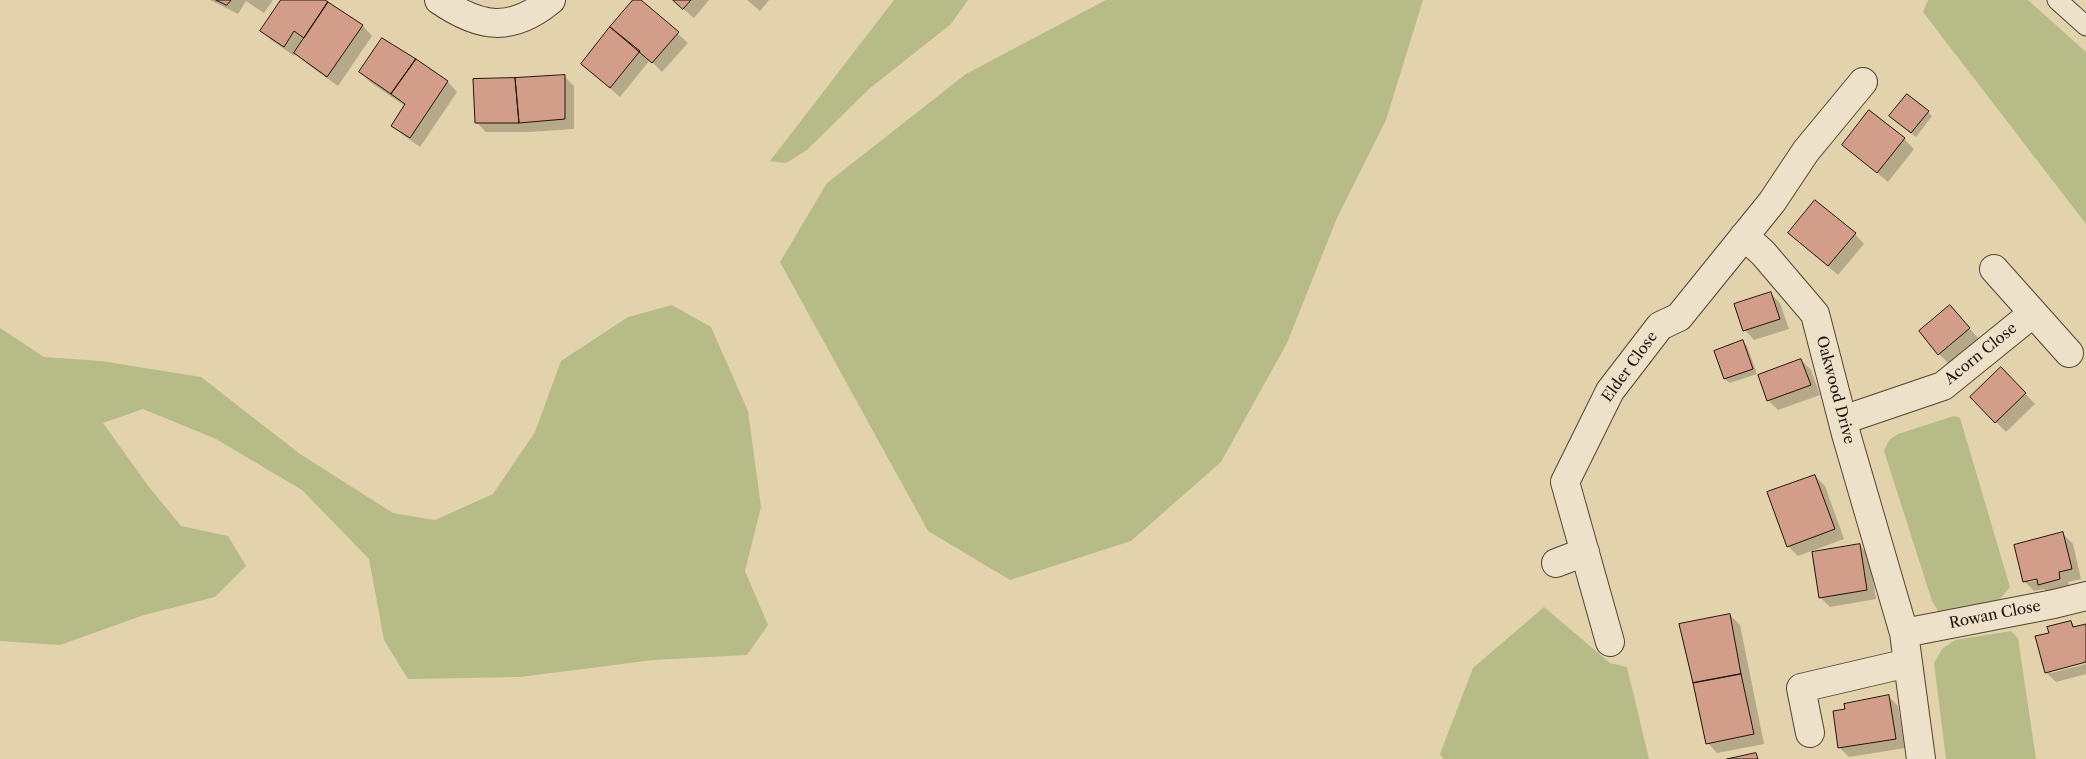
<!DOCTYPE html>
<html>
<head>
<meta charset="utf-8">
<style>
	body { margin:0 }
	canvas { display:block; background:#e3d3ac }
</style>
</head>
<body>
<canvas width="2086" height="759"></canvas>
<script>
const context = document.querySelector('canvas').getContext('2d');
context.lineJoin = 'round';
function fillPath(path, color) { context.fillStyle = color; context.fill(path, 'evenodd'); }
function trace(path, color, width, dash) { context.strokeStyle = color; context.lineWidth = width; context.lineCap = dash ? 'butt' : 'round'; context.setLineDash(dash || []); context.stroke(path); }
function label(font, color, halo, rows, align = 'center') {
  context.font = font + ' "Libre Caslon Text",serif'; context.lineWidth = 5; context.setLineDash([]); context.textBaseline = 'middle'; context.strokeStyle = halo; context.fillStyle = color; for (const [text, x, y, turn = 0] of rows) {
    context.save(); context.translate(x, y); context.rotate((+turn || 0) * Math.PI / 180); context.textAlign = isNaN(turn) ? turn : align; if (halo) context.strokeText(text, 0, 0); context.fillText(text, 0, 0); context.restore();
  }
}
fillPath(new Path2D(`
	M894,0H968L951,24L869,89L807,150L786,163L770,161Z
	M1106,0H1423L1386,120L1337,218L1287,343L1221,462L1131,541L1010,580L928,531L780,262L827,183L966,74Z
	M1928,0H2028L2086,52V224L1923,12Z
	M672,305L711,327L748,411L761,507L745,571L768,625L747,655L653,660L520,677L408,679L384,640L369,559L302,490L216,439L143,409L103,423L149,487L181,526L228,536L246,566L215,597L144,615L60,645L0,641V328L44,357L101,361L201,377L300,454L393,513L435,520L493,494L535,432L561,361L628,317Z
	M1954,416L1960,418L2010,587C2004,594 1998,603 1990,606C1974,612 1954,614 1938,611L1932,601L1884,451L1889,440L1898,434Z
	M1544,607L1610,663L1627,667L1649,759H1443L1440,754L1473,668Z
	M2011,631L2018,638L2036,759H1946L1934,663L1942,649L1955,640Z`), '#b7bb87');
fillPath(new Path2D(`
	M210,0H273L264,13L246,1L238,14Z
	M282,0H323L363,26L372,36L338,86L306,63L296,53L294,56L271,40L262,31Z
	M635,0H640L688,43L662,72L650,60L620,97L582,64Z
	M673,0H709L694,18Z
	M747,0H769L760,11Z
	M383,40L448,82L457,92L420,147L403,135L393,126L405,106L370,82L360,72Z
	M564,76L574,86V129L529,132H486L476,122Z
	M1928,112L1932,116L1916,137L1896,121Z
	M1904,139L1914,149L1888,182L1844,145Z
	M1790,233L1855,234L1864,244L1838,275Z
	M1770,293L1780,303L1789,329L1754,340L1745,330Z
	M1950,307L1979,339L1949,364L1939,354Z
	M1743,342L1747,346L1757,374L1730,383L1725,379Z
	M1801,360L1811,370L1820,395L1778,410L1768,400Z
	M2001,368L2035,404L2006,432L1971,397Z
	M1815,476L1825,486L1844,539L1798,556L1788,546Z
	M2063,534L2073,544L2081,579L2068,582L2070,589L2049,594L2044,589L2034,591L2024,581ZM2042,576L2043,579L2029,582V579Z
	M1859,545L1869,555L1876,599L1830,607L1820,597Z
	M1730,615L1740,625L1764,744L1717,753L1708,743Z
	M2071,622L2076,628L2086,626V661L2051,670V673L2086,664V674L2056,682L2046,672L2051,634Z
	M1888,696L1898,706L1905,748L1849,757L1839,747Z`), '#0003');
const building = new Path2D(`
	M216,0H231L227,5Z
	M281,0H325L328,2L304,38L294,31L284,47L260,31Z
	M633,0H641L679,32L652,63L610,27Z
	M673,0H691L683,9Z
	M328,2L363,25L327,77L294,53Z
	M610,27L640,51L610,88L581,64Z
	M382,38L416,59L391,94L359,72Z
	M416,59L448,81L410,138L391,126L405,104L391,94Z
	M565,75V119L519,123L515,78Z
	M515,78L519,123H475L473,79Z
	M1907,94L1929,111L1911,133L1889,116Z
	M1869,110L1905,138L1877,173L1842,145Z
	M1815,200L1856,233L1828,266L1788,233Z
	M1771,292L1780,319L1743,331L1734,304Z
	M1950,305L1970,328L1938,355L1919,331Z
	M1743,340L1753,369L1724,379L1714,351Z
	M1801,359L1811,385L1767,401L1758,375Z
	M2001,367L2026,393L1995,423L1970,397Z
	M1815,475L1835,529L1787,547L1767,492Z
	M2063,532L2072,569L2059,572L2060,579L2038,585L2037,579L2023,582L2014,545Z
	M1860,544L1867,590L1819,598L1812,552Z
	M1730,614L1741,674L1693,683L1679,624Z
	M2071,621L2073,627L2086,624V662L2045,673L2035,636L2049,633L2047,627Z
	M1741,674L1754,734L1706,744L1693,683Z
	M1889,695L1896,739L1838,748L1833,711L1845,709L1844,704Z
	M1756,753L1758,759H1727Z`);
fillPath(building, '#d39e89');
trace(building, '#22140c', 1);
const lane = new Path2D(`
	M2057,0L2086,26`);
const street = new Path2D(`
	M439,0C480,28 511,33 551,0
	M1744,236L1763,253L1815,314L1846,434L1904,633L1921,759
	M1994,269L2069,353
	M1843,420L1943,386L2032,314
	M1556,563L1585,552
	M1904,633L2054,604L2086,596
	M1610,642L1565,482L1610,391L1660,326L1679,317L1772,202L1806,151L1863,82
	M1810,733L1801,688L1908,663`);
trace(lane, '#524434', 21);
trace(street, '#524434', 30);
trace(lane, '#ede2c9', 19);
trace(street, '#ede2c9', 28);
label('15px', '#22140c', '#ede2c9', [
	["Acorn Close",1981,354,-39],
	["Elder Close",1630,367,-54],
	["Oakwood Drive",1835,390,75],
	["Rowan Close",1995,615,-11]
]);
</script>
</body>
</html>
